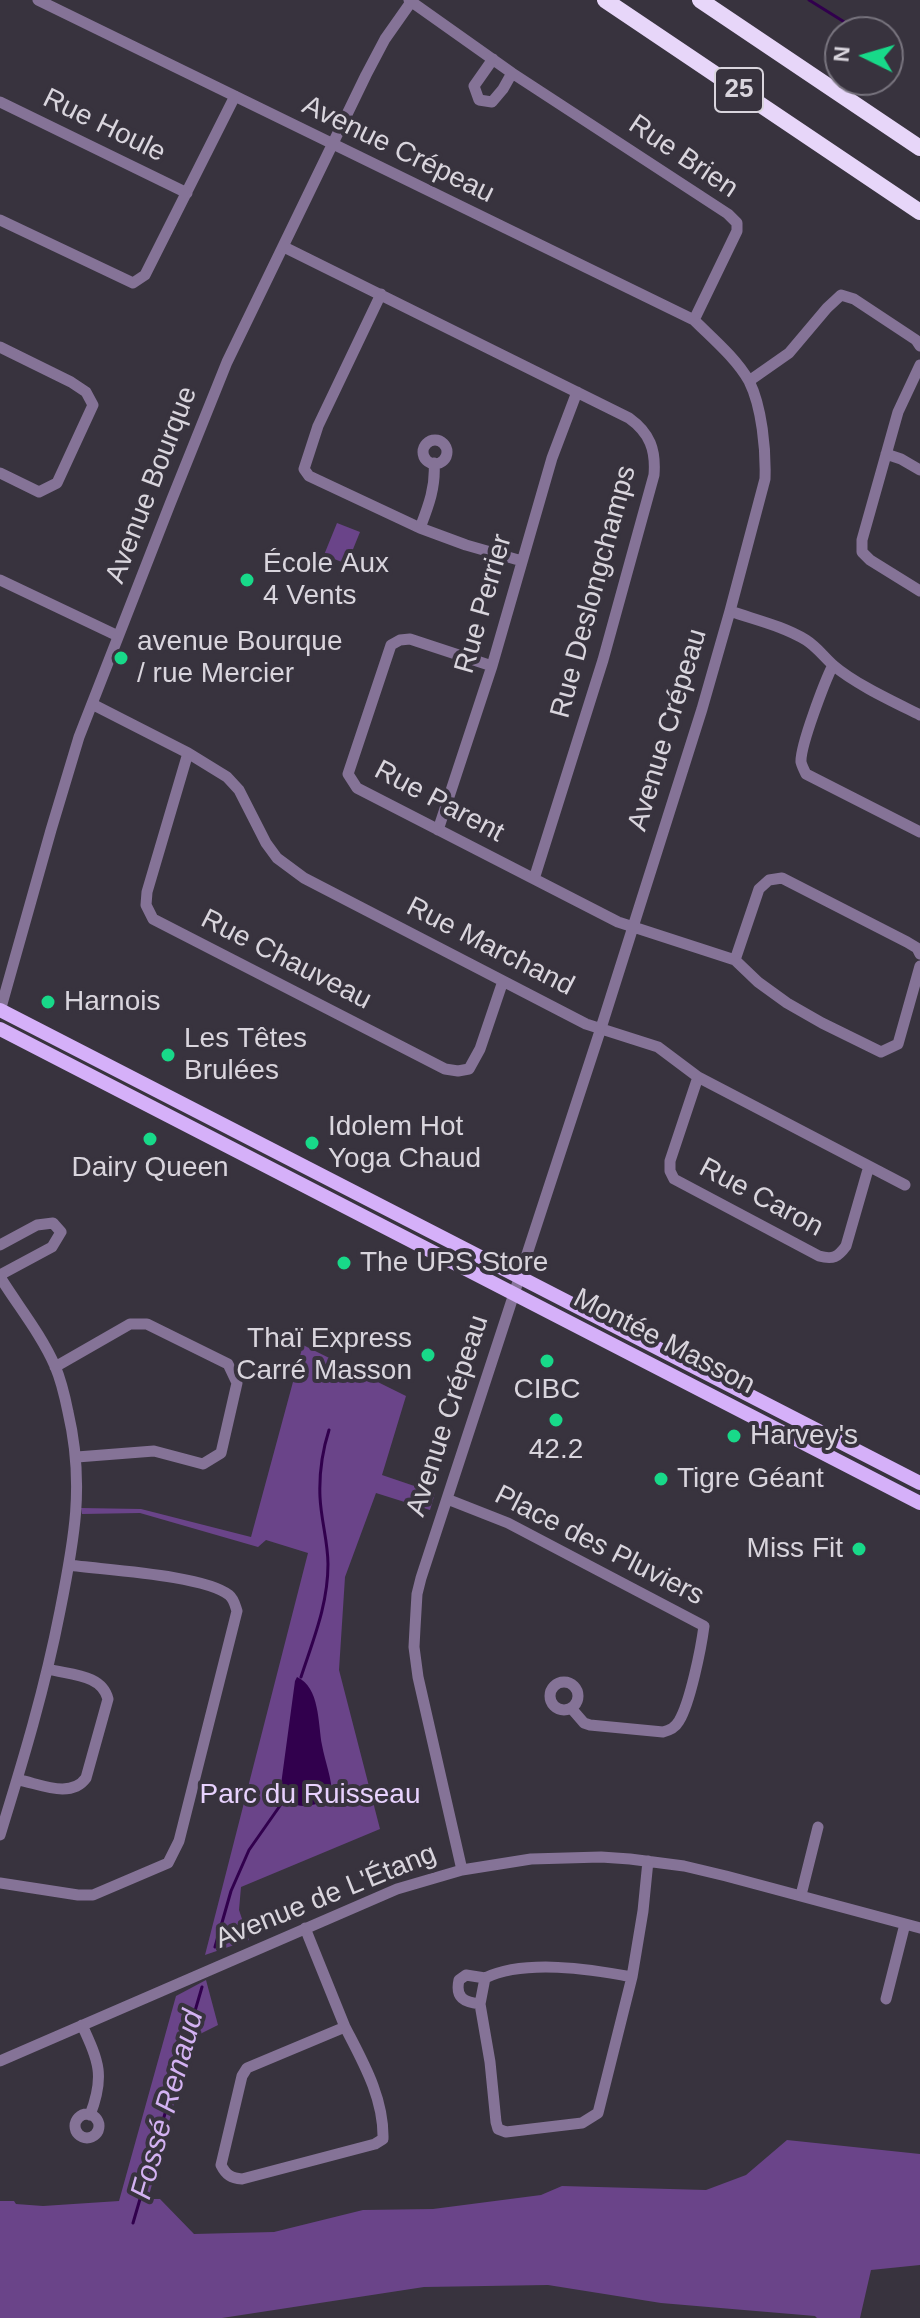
<!DOCTYPE html>
<html>
<head>
<meta charset="utf-8">
<style>
	body { margin:0 }
	#map { position:relative; width:920px; height:2318px; overflow:hidden; background:#38333e; font-family:Arial,sans-serif }
	canvas { display:block }
	.north { position:absolute; left:824px; top:16px; width:80px; height:80px; box-sizing:border-box; background:#38333e; border:2px solid #78747e; border-radius:50%; rotate:275deg; font-size:22px; font-weight:700; line-height:32px; text-align:center; color:#d9d5dd }
	.north::after { content:''; display:block; margin:auto; width:28px; height:36px; background:#18d989; clip-path:polygon(50% 0,100% 100%,50% 72%,0 100%) }
</style>
</head>
<body>
<div id="map">
<canvas width="920" height="2318"></canvas>
<div class="north">N</div>
</div>
<script>
const context = document.querySelector('canvas').getContext('2d');
context.lineJoin = 'round';
function fillPath(path, color) { context.fillStyle = color; context.fill(path, 'evenodd'); }
function trace(path, color, width, dash) { context.strokeStyle = color; context.lineWidth = width; context.lineCap = dash ? 'butt' : 'round'; context.setLineDash(dash || []); context.stroke(path); }
function label(font, color, halo, rows, align = 'center') {
  context.font = font + ' Arial,sans-serif'; context.lineWidth = 8; context.setLineDash([]); context.textBaseline = 'middle'; context.strokeStyle = halo; context.fillStyle = color; for (const [text, x, y, turn = 0] of rows) {
    context.save(); context.translate(x, y); context.rotate((+turn || 0) * Math.PI / 180); context.textAlign = isNaN(turn) ? turn : align; if (halo) context.strokeText(text, 0, 0); context.fillText(text, 0, 0); context.restore();
  }
}
fillPath(new Path2D(`
	M337,523L360,532L347,564L324,555Z
	M303,1345L406,1396L382,1475L435,1493L430,1510L376,1493L345,1577L339,1670L380,1829L241,1887L239,1910L249,1940L205,1955L308,1553L266,1540L258,1547L140,1513L82,1514L81,1508L141,1509L251,1537Z
	M206,1980L218,2025L192,2038L148,2199H160L194,2234L274,2232L363,2210L433,2209L541,2195L562,2186L706,2190L746,2175L787,2140L920,2154V2265L871,2270L860,2318H817L815,2316L661,2303L548,2285L424,2287L222,2318H0V2201H14L16,2204L43,2206L119,2201L176,1996Z`), '#6a4489');
fillPath(new Path2D(`
	M297,1677C320,1687 318,1724 322,1745C325,1762 332,1778 332,1795C318,1808 290,1812 280,1792L295,1681Z`), '#31004d');
trace(new Path2D(`
	M809,0L846,23L854,32
	M301,1677C313,1640 328,1605 328,1564C328,1542 321,1520 320,1497C319,1474 322,1452 329,1430
	M215,1947L231,1891L249,1850L284,1800
	M133,2223L202,1987`), '#31004d', 3);
trace(new Path2D(`
	M38,0L694,320C712,338 736,358 749,381C762,407 766,450 765,479L730,611L702,709L601,1028L421,1578L417,1594L415,1628L414,1647L418,1677L462,1870
	M409,0L512,73L728,214L737,223V231L694,320
	M493,59L474,86L479,100L492,102L503,89L512,73
	M0,102L187,193
	M0,220L133,283L145,275L235,96
	M284,247L629,418C650,433 656,450 654,475L603,660L534,879
	M381,294L318,426L304,469L309,476L420,528L466,545L522,561
	M0,347L71,382L86,392L93,405L57,483L39,492L0,473
	M920,365L898,412L862,540V552L870,560L920,591
	M749,381L789,353L827,308L841,295L854,299L916,340L920,346
	M423 452a12 12 0 1 1 24 0a12 12 0 1 1-24 0Z
	M886,454L901,459L920,470
	M420,528C428,507 436,487 434,463
	M0,580L118,636
	M730,611C756,620 783,626 806,640C817,647 824,657 833,665C855,684 894,702 920,715
	M833,665C825,681 800,746 801,762C802,766 804,770 806,774L920,832
	M492,666L410,639L400,640L391,645L348,774L357,788L618,922L735,960L758,982L787,1003L822,1023L881,1052L898,1044L920,966
	M92,704L188,753L227,777L239,790L266,843L277,858L304,878L586,1024L658,1047L698,1077L905,1185
	M188,753L147,892L146,905L153,919L445,1069L458,1071L469,1069L480,1049L503,981
	M438,830L492,666L552,458L577,392
	M735,960L759,889L769,880L782,878L907,942L917,948L920,954
	M0,1011L51,830L79,737L170,504L227,362L366,75L385,39L411,2
	M698,1077L670,1161V1171L674,1179L819,1256C833,1260 838,1257 846,1246L869,1166
	M0,1245L37,1225L53,1223L61,1232L52,1247L0,1275
	M0,1277C18,1306 41,1334 55,1366C61,1380 65,1397 68,1412C85,1484 74,1541 60,1611C45,1688 23,1761 0,1835
	M55,1367L130,1324H147L228,1364L237,1383L221,1453L203,1464L154,1451L77,1457
	M447,1499L508,1523L704,1626C701,1649 690,1703 679,1721C675,1728 670,1730 663,1732L590,1725L584,1723L571,1708
	M550 1696a14 14 0 1 1 28 0a14 14 0 1 1-28 0Z
	M19,1780C40,1784 71,1799 86,1778L108,1699C102,1674 70,1675 48,1669
	M0,1883L78,1895H93L168,1863L179,1841L237,1611C235,1605 234,1599 229,1595C204,1575 105,1570 69,1565
	M801,1895L818,1827
	M305,1928L345,2027L247,2068L242,2076L221,2165C226,2175 231,2178 242,2179L375,2144L383,2139C384,2098 363,2062 345,2027
	M632,1977C590,1969 525,1959 485,1978L480,2004L490,2062L496,2122L498,2129L506,2132L582,2123L598,2113L632,1977L643,1911L648,1861
	M886,1999L905,1924
	M480,2004C464,2002 455,1998 459,1980L466,1975L485,1978
	M82,2025C99,2062 105,2076 90,2115
	M0,2061L397,1889L462,1870L531,1859L601,1857L630,1859L684,1866L726,1876L920,1928
	M75 2126a12 12 0 1 1 24 0a12 12 0 1 1-24 0Z`), '#857397', 11);
trace(new Path2D(`
	M0,1010L920,1483
	M0,1029L920,1503`), '#d5b0f9', 14);
trace(new Path2D(`
	M605,0L920,212
	M700,0L920,148`), '#e7d6f9', 16);
for (const [x, y, r, color] of [
	[247,580,8,"#18d989"],
	[121,658,8,"#18d989"],
	[48,1002,8,"#18d989"],
	[168,1055,8,"#18d989"],
	[150,1139,8,"#18d989"],
	[312,1143,8,"#18d989"],
	[344,1263,8,"#18d989"],
	[428,1355,8,"#18d989"],
	[547,1361,8,"#18d989"],
	[556,1420,8,"#18d989"],
	[734,1436,8,"#18d989"],
	[661,1479,8,"#18d989"],
	[859,1549,8,"#18d989"]
]) { const dot = new Path2D(); dot.arc(x, y, r, 0, 2 * Math.PI); context.fillStyle = color; context.fill(dot); trace(dot, '#38333e', 3); }
for (const [x, y, w] of [
	[739,90,48]
]) { const box = new Path2D(); box.roundRect(x - w / 2, y - 22, w, 44, 6); context.fillStyle = '#38333e'; context.fill(box); trace(box, '#d9d5dd', 2); }
label('bold 26px', '#d9d5dd', null, [
	["25",739,90]
]);
label('28px', '#d9d5dd', '#38333e', [
	["Rue Houle",104,126,26],
	["Avenue Crépeau",398,150,26],
	["Rue Brien",683,157,34],
	["Avenue Bourque",152,485,-69],
	["Rue Deslongchamps",594,592,-75],
	["Rue Perrier",484,604,-74],
	["Avenue Crépeau",668,730,-73],
	["Rue Parent",439,802,28],
	["Rue Marchand",490,947,27],
	["Rue Chauveau",286,960,27],
	["Rue Caron",761,1198,28],
	["Montée Masson",664,1342,27],
	["Avenue Crépeau",448,1416,-72],
	["Place des Pluviers",599,1546,27],
	["Avenue de L'Étang",326,1897,-22]
]);
label('28px', '#d9d5dd', '#38333e', [
	["École Aux",263,564],
	["4 Vents",263,596],
	["avenue Bourque",137,642],
	["/ rue Mercier",137,674],
	["Harnois",64,1002],
	["Les Têtes",184,1039],
	["Brulées",184,1071],
	["Idolem Hot",328,1127],
	["Yoga Chaud",328,1159],
	["Dairy Queen",150,1168,"center"],
	["The UPS Store",360,1263],
	["Thaï Express",412,1339,"right"],
	["Carré Masson",412,1371,"right"],
	["CIBC",547,1390,"center"],
	["Harvey's",750,1436],
	["42.2",556,1450,"center"],
	["Tigre Géant",677,1479],
	["Miss Fit",843,1549,"right"]
], 'left');
label('28px', '#e8d2fe', '#38333e', [
	["Parc du Ruisseau",310,1795]
]);
label('italic 30px', '#d3b2f2', '#38333e', [
	["Fossé Renaud",168,2105,-74]
]);
</script>
</body>
</html>
